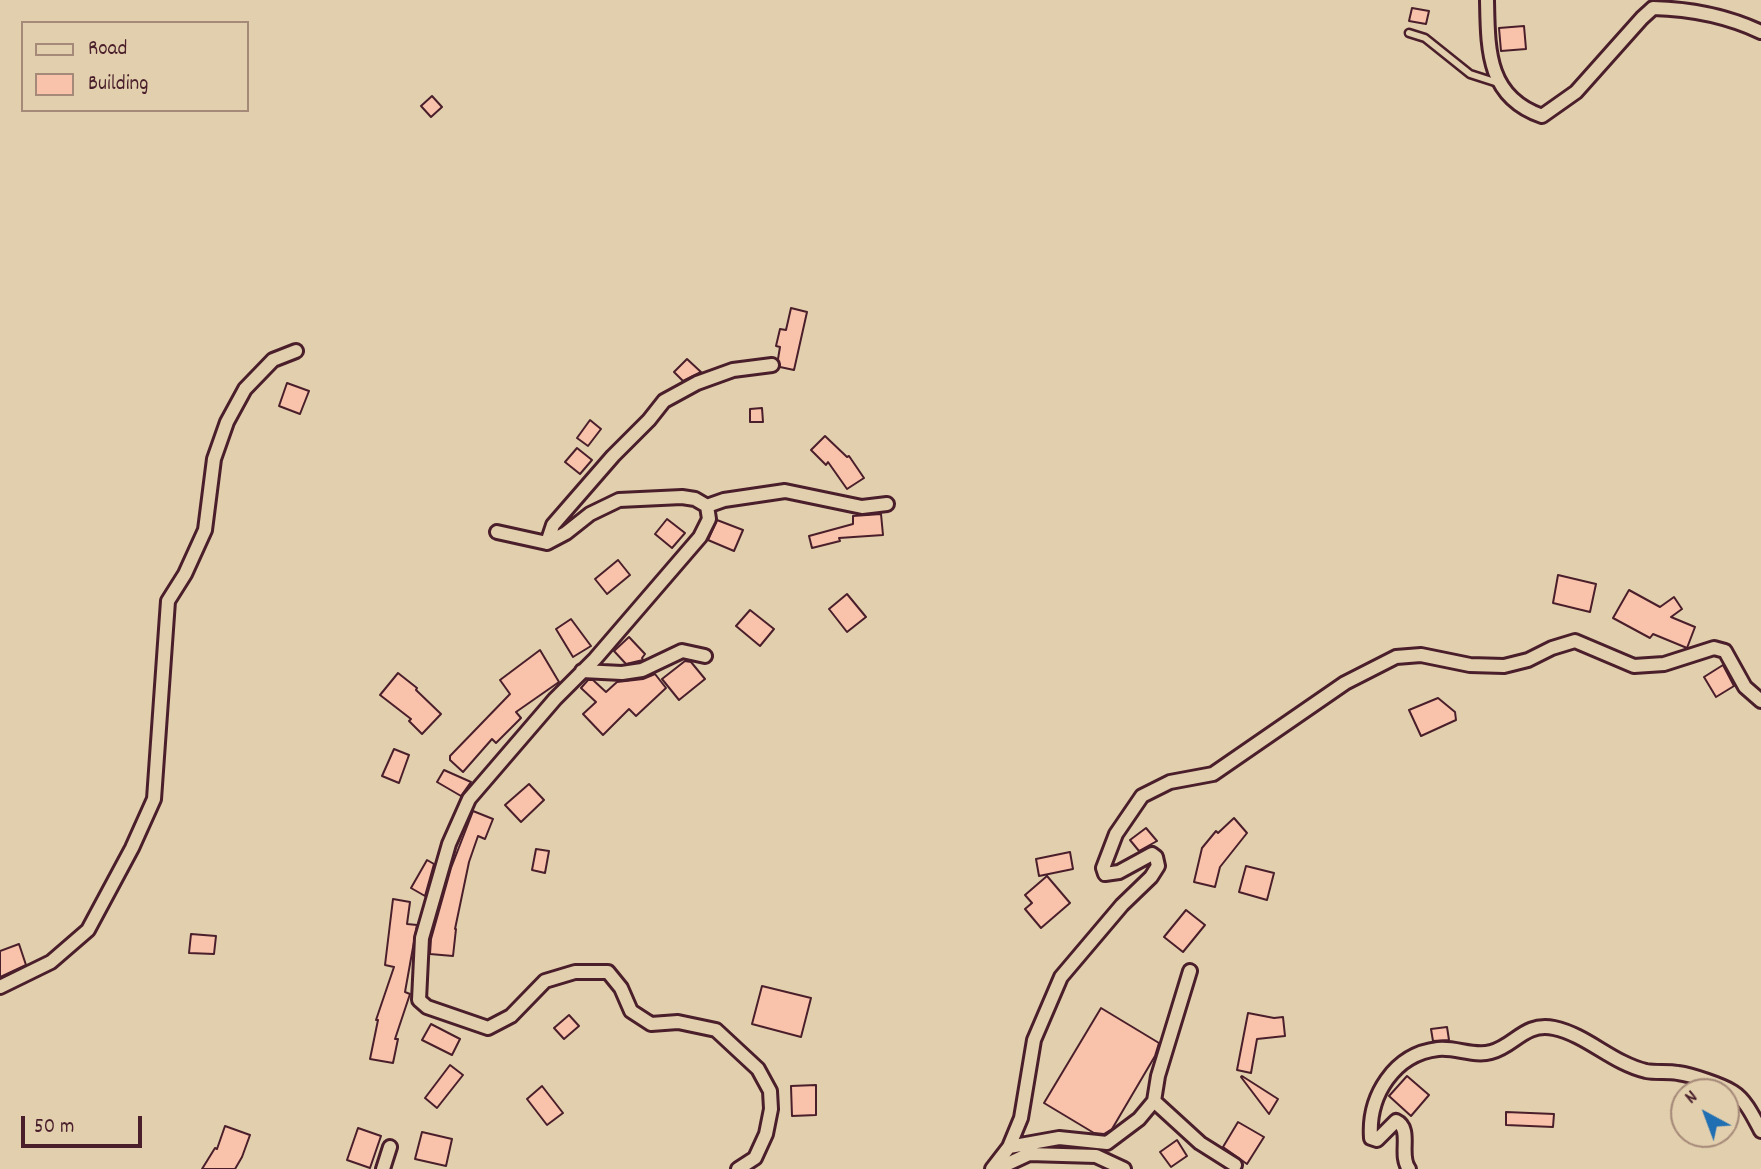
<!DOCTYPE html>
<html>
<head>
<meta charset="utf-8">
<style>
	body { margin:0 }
	#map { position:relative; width:1761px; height:1169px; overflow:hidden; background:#e2cfad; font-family:Dekko,sans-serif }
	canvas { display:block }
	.legend { position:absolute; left:21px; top:21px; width:228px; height:91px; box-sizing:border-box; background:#e2cfad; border:2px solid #a58979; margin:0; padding:9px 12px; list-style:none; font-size:21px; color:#4a1f2b }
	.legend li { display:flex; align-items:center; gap:14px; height:35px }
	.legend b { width:35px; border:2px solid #a58979 }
	.north { position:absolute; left:1670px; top:1078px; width:70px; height:70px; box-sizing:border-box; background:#e2cfad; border:2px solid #a58979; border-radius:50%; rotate:319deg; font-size:19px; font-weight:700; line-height:28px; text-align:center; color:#4a1f2b }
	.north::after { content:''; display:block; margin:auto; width:24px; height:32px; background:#1f6fb2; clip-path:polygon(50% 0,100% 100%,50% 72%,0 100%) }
	.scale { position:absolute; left:21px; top:1116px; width:121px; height:32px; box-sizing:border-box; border:4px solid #4a1f2b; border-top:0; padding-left:9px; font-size:21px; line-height:24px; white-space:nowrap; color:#4a1f2b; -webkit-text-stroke:5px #e2cfad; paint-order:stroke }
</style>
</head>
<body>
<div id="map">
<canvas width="1761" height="1169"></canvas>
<ul class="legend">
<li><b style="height:9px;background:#e2cfad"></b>Road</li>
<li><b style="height:19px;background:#f9c3ab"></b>Building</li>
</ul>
<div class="north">N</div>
<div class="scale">50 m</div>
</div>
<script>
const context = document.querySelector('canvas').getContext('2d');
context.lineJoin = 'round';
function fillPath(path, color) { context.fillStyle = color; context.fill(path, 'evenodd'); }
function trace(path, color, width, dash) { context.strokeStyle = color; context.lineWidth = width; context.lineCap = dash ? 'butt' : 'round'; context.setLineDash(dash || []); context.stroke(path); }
const building = new Path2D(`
	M1412,8L1429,11L1426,24L1409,21Z
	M1524,26L1526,49L1501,51L1499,28Z
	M432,96L442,107L431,117L421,106Z
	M791,308L807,312L794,370L780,367L778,359L780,347L776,346L780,329L786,330Z
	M687,359L701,372L683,381L674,372Z
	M287,383L309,391L300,414L279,406Z
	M762,408L763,422H750V409Z
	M590,420L601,429L588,446L577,438Z
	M825,436L847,457L849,456L864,478L847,489L828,462L826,465L811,450Z
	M577,448L592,460L580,474L565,462Z
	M881,514L883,535L839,538L840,541L812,548L809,536L853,524V516Z
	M667,519L685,533L672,548L655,534Z
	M717,520L743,530L734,551L708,540Z
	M618,560L630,575L607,594L595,579Z
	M1558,575L1596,584L1590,612L1553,603Z
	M1629,590L1660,607L1674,597L1682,609L1671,617L1695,627L1687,648L1653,634L1650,638L1613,618Z
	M847,594L866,617L847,632L829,609Z
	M750,610L774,629L760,646L736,626Z
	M571,619L591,646L573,657L556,629Z
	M629,637L645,654L642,658L643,660L626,664L614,651Z
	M540,650L559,682L516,712L521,718L496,743L492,739L463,772L450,760V756L510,694L500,680Z
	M685,661L691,662L705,679L679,700L662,679Z
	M1723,665L1734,686L1716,697L1704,677Z
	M398,673L417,688L416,690L441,714L422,734L409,721L411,719L380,695Z
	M655,674L666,688L636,716L629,709L603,735L583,714L596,702L581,688L588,680H593L606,692L617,682L643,679Z
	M1438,698L1455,712L1456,720L1421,736L1409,710Z
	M394,749L409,755L399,783L382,776Z
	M444,770L471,782L461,796L437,782Z
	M529,784L544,800L521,822L505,805Z
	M473,811L493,819L485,839L478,836L469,862L455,929H456L453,956L430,954L431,939L451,868Z
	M1234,818L1247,833L1220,867L1215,887L1194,882L1202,848L1216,831L1218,833Z
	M1146,828L1157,841L1139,851L1130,840Z
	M536,849L549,851L545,873L532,870Z
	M1070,852L1073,869L1039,876L1036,859Z
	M427,860L434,864L425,896L411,888Z
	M1246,866L1274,873L1267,900L1239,892Z
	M1047,876L1070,903L1041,928L1025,909L1032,903L1025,895Z
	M393,899L410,902L407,924L417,925L405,992L410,994L395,1039H398L393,1063L370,1059L378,1020H376L394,967L385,965Z
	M1186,910L1205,925L1183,952L1164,937Z
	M191,934L216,936L214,954L189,953Z
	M19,944L26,965L0,977V951Z
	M762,986L811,998L801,1037L752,1024Z
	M1101,1008L1159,1043L1155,1056L1112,1129L1104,1134L1094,1133L1044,1103Z
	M1248,1013L1274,1018L1283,1017L1285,1036L1257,1039L1251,1073L1237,1070Z
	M569,1015L579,1026L564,1039L554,1028Z
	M431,1024L460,1039L452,1055L422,1040Z
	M1447,1027L1449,1040L1433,1041L1431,1029Z
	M450,1065L463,1075L437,1108L425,1098Z
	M1242,1076L1278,1099L1269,1114L1241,1077Z
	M1407,1076L1429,1095L1411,1116L1389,1096Z
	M816,1085V1115L792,1116L791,1086Z
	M542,1086L563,1113L547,1125L527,1099Z
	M1506,1112L1554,1114L1553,1127L1506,1125Z
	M1238,1122L1264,1137L1247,1164L1223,1147Z
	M225,1126L250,1135L242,1157L235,1169H202L215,1148L217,1149Z
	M358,1128L381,1136L370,1168L347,1160Z
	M422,1132L452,1139L446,1166L415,1159Z
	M1177,1140L1187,1156L1171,1167L1160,1152Z`);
fillPath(building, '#f9c3ab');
trace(building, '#4a1f2b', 2);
const lane = new Path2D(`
	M1409,33L1425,38L1470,74L1498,83`);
const street = new Path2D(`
	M1487,0C1488,50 1487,97 1542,116L1576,92L1642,18L1653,8C1691,9 1727,16 1761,32
	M707,506L724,500L785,491L862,507L887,504
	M497,532L547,543L566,533L590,514L619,500L682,497L695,499L707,506L709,519L700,537L595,659L555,699L469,799L449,844L422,938L419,1000L427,1007L488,1028L511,1016L545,981L575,972H608L621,988L631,1011L651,1024L678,1022L716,1030L758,1069L770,1091L771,1109L766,1134L755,1158L738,1169
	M547,543L553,525L613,456L649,420L664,401L697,383L733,370L772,365
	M582,671L622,673L642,670L682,651L705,656
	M0,987L51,962L88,930L132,848L154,799L168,601L185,574L205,530L214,459L227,422L245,389L273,360L296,351
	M1154,1101L1200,1143L1235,1165
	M1009,1147L1059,1138L1107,1143L1139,1119L1154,1101L1158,1076L1190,971
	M383,1169L390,1147
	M992,1169L1009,1147L1021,1118L1034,1040L1061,977L1122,905L1151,877L1158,866L1156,857L1152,854L1119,872L1105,874L1103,868L1116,834L1142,796L1170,782L1213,774L1345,683L1396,657L1421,655L1470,665L1504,666L1528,660L1552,648L1575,641L1634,666L1664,664L1714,648L1725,651L1745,687L1761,701
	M997,1169L1029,1154L1096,1156L1124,1169
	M1409,1169C1398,1155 1413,1129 1396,1121L1377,1140L1371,1138C1368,1096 1394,1054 1438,1049C1456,1047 1474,1057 1491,1052C1515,1046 1524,1022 1554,1028C1587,1035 1612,1063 1646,1071C1656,1073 1668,1071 1678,1073C1692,1075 1722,1085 1733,1092C1746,1100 1754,1118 1761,1131`);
trace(lane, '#4a1f2b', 11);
trace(street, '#4a1f2b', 18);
trace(lane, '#e2cfad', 6);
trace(street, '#e2cfad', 12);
</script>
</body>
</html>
